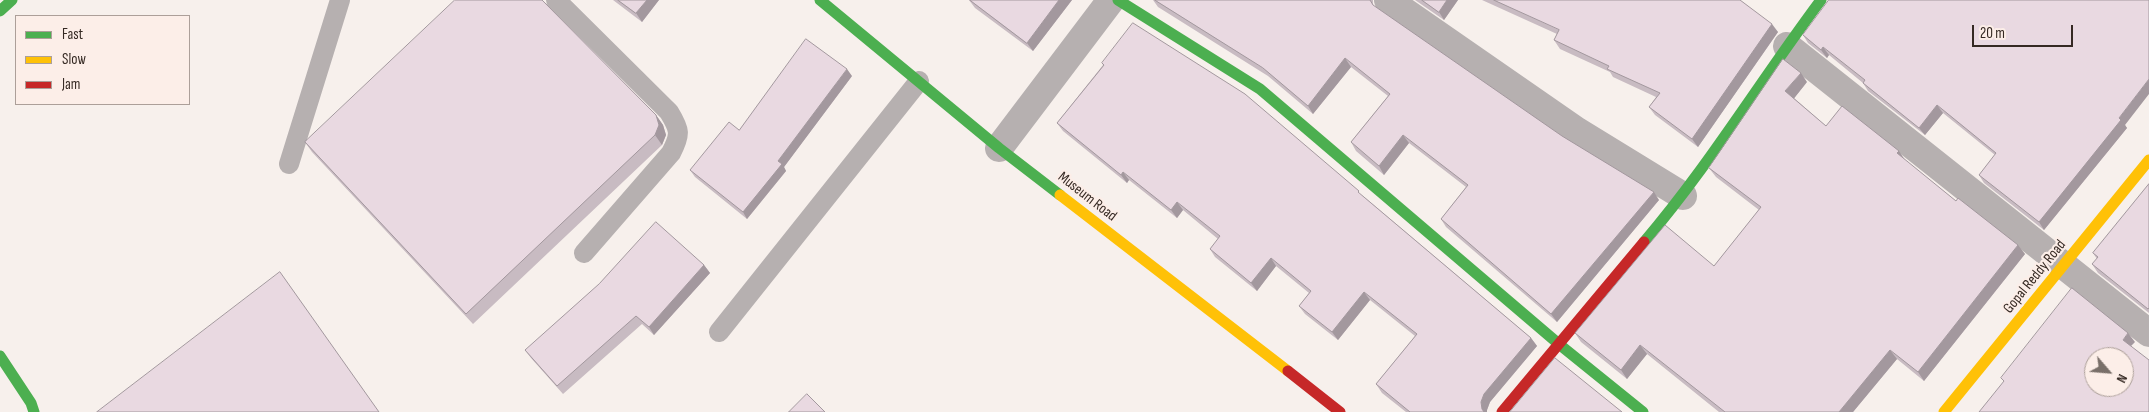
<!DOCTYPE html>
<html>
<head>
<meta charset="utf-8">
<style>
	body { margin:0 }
	#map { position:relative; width:2149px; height:412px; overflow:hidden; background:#f7f0ec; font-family:"Sofia Sans Condensed",sans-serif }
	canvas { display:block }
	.legend { position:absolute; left:15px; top:15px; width:175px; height:90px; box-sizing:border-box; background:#fceee8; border:1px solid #ac9f99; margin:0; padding:6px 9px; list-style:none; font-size:15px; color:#352923 }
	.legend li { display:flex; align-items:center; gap:10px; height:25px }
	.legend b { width:25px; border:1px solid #ac9f99 }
	.north { position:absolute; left:2084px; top:347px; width:50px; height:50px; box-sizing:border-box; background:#fceee8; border:1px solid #ac9f99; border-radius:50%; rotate:117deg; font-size:14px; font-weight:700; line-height:20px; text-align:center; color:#352923 }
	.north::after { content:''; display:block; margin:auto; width:18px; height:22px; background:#796f69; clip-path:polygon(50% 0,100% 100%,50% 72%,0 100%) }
	.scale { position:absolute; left:1972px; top:25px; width:101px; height:22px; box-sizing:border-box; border:2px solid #352923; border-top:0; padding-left:6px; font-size:15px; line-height:18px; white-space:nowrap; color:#352923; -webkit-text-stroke:4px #fceee8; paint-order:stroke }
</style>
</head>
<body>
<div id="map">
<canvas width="2149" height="412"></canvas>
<ul class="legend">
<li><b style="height:6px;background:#4caf50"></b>Fast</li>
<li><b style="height:6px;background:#ffc107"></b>Slow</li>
<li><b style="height:6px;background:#c62828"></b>Jam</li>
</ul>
<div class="north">N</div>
<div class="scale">20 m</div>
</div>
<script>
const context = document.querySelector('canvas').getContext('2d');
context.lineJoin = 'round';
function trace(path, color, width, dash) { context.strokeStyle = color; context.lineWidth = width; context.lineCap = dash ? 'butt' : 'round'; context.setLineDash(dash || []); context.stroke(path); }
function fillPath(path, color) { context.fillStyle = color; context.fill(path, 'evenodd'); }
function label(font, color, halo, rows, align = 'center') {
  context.font = font + ' "Sofia Sans Condensed",sans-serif'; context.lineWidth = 4.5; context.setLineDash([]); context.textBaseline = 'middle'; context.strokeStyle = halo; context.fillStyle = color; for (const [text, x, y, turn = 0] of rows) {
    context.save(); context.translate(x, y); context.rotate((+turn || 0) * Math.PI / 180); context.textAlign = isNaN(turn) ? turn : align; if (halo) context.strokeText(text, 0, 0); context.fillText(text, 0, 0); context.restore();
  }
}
trace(new Path2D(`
	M556,0L669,112C680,130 681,134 671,153L584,253
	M289,164L340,0
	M719,332L919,81`), '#b6b0b0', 20);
trace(new Path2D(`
	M1388,0L1577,131L1683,196
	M1787,46L2149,333
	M999,148L1111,0`), '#b6b0b0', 28);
trace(new Path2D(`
	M820,0L999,148L1060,195
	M1118,0L1260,89L1560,345L1643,412
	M0,11L12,0
	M1644,242C1709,166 1761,80 1821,0
	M0,356L31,403L34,412`), '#4caf50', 11);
trace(new Path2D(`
	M1060,195L1288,371
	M1944,412L2149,160`), '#ffc107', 11);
trace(new Path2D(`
	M1288,371L1340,412
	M1502,412L1644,242`), '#c62828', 11);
fillPath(new Path2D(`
	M613,0H659L642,22Z
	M969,0H1072L1033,51L975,8Z
	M1153,0H1373V5L1562,136L1659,200L1557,322L1446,227L1441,219L1466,187L1409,143L1384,175L1356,151L1351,142L1388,96L1351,67L1313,114L1268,76L1158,7Z
	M1415,0H1458L1444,20Z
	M1482,0H1740L1778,32L1698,147L1655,115L1649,107L1656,97L1613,77L1610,72L1560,49L1554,40L1557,34Z
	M546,4L656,115L663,125L666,135L662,145L473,324L312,152L305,142Z
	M1803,35L2125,125L2127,128L2044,230L1984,183L1979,175L1995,155L1943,113L1925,135L1868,91L1863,83L1829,55L1827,58L1808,43Z
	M1102,63L1363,196L1531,338L1537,346L1490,402L1487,410V412H1406L1382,393L1376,384L1415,336L1370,300L1338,340L1305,314L1299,306L1309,293L1276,266L1257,291L1215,257L1210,249L1218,239L1183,210L1177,218L1129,180L1127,183L1063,131L1057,123L1103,65Z
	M852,76L784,167L786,171L747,219L695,177L690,170L739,130Z
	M1807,82L1794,98L1826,126L1905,160L1956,201L2025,254L1924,381L1897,359L1853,412H1719L1647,354L1627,379L1581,342L1575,333L1714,266L1759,210L1716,177L1709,168Z
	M2149,184V313L2098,273L2092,264L2097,259L2093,253Z
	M704,265L710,273L654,335L642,324L563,394L531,358L525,350Z`), '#c8bbc2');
fillPath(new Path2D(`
	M647,0H659L642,22L636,13Z
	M1059,0H1072L1033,51L1027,43Z
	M1447,0H1458L1444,20L1439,12Z
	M1772,24L1778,32L1698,147L1692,139Z
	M1823,47L1829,55L1827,58L1821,50Z
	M1345,58L1351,67L1313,114L1308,106Z
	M847,69L852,76L784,167L786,171L747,219L743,212L778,161Z
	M1801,73L1807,82L1792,101L1785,91Z
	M2149,79V94L2125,125L2127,128L2044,230L2039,222Z
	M1937,105L1943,113L1925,135L1919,128Z
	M656,115L663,125L666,135L662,145L655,135Z
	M1403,135L1409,143L1384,175L1379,166Z
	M1899,151L1905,160L1903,163L1897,153Z
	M1123,172L1129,180L1127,183L1121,175Z
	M1654,192L1659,200L1557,322L1551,314Z
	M1177,202L1183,210L1177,218L1171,210Z
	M2018,245L2025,254L1924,381L1918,372Z
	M1271,258L1276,266L1257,291L1251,283Z
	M704,265L710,273L654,335L649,327Z
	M1364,292L1370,300L1338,340L1332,332Z
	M2128,333L2135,342L2129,348L2123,340Z
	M1531,338L1537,346L1490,402L1487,410V412H1484L1482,409L1481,402L1484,394Z
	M1640,345L1647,354L1627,379L1621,370Z
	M1890,350L1897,359L1853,412H1839Z`), '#a3989e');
const building = new Path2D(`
	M455,0H542L656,115L659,125L655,135L466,314L305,142Z
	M618,0H647L636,13Z
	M970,0H1059L1027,43Z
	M1155,0H1370L1373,5L1562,136L1654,192L1551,314L1441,219L1468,185L1403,135L1379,166L1351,142L1390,94L1345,58L1308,106L1263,68Z
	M1422,0H1447L1439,12Z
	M1494,0H1740L1772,24L1692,139L1649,107L1660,93L1607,69L1609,66L1554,40L1559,30Z
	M1829,0H2149V79L2119,118L2121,120L2039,222L1979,175L1996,153L1937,105L1919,128L1863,83L1865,80L1823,47L1821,50L1803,35Z
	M1133,23L1245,94L1359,191L1358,192L1531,338L1484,394L1481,402L1482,409L1484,412H1410L1376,384L1417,334L1364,292L1332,332L1299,306L1311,291L1271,258L1251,283L1210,249L1220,236L1177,202L1171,210L1123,172L1121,175L1057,123L1104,65L1102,63Z
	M806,39L847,69L778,161L782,164L743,212L690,170L729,122L739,130Z
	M1783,59L1801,73L1785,91L1826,126L1842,106L1899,151L1897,153L1956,201L1958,198L2018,245L1918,372L1890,350L1839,412H1725L1640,345L1621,370L1575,333L1665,225L1714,266L1761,207L1709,168Z
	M2149,184V308L2148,309L2092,264L2098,257L2093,253Z
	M656,222L704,265L649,327L636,316L557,386L525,350L599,284Z
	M280,272L379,412H97Z
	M2072,288L2128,333L2123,340L2149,360V412H1979L2004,381L2001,378ZM2094,357H2124V387H2094Z
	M1555,358L1622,412H1510Z
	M807,394L825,412H789Z`);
fillPath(building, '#e9d9e1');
trace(building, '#a3989e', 1);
label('15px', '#352923', '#fceee8', [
	["Museum Road",1087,197,38],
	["Gopal Reddy Road",2035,277,-51]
]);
</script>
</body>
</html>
